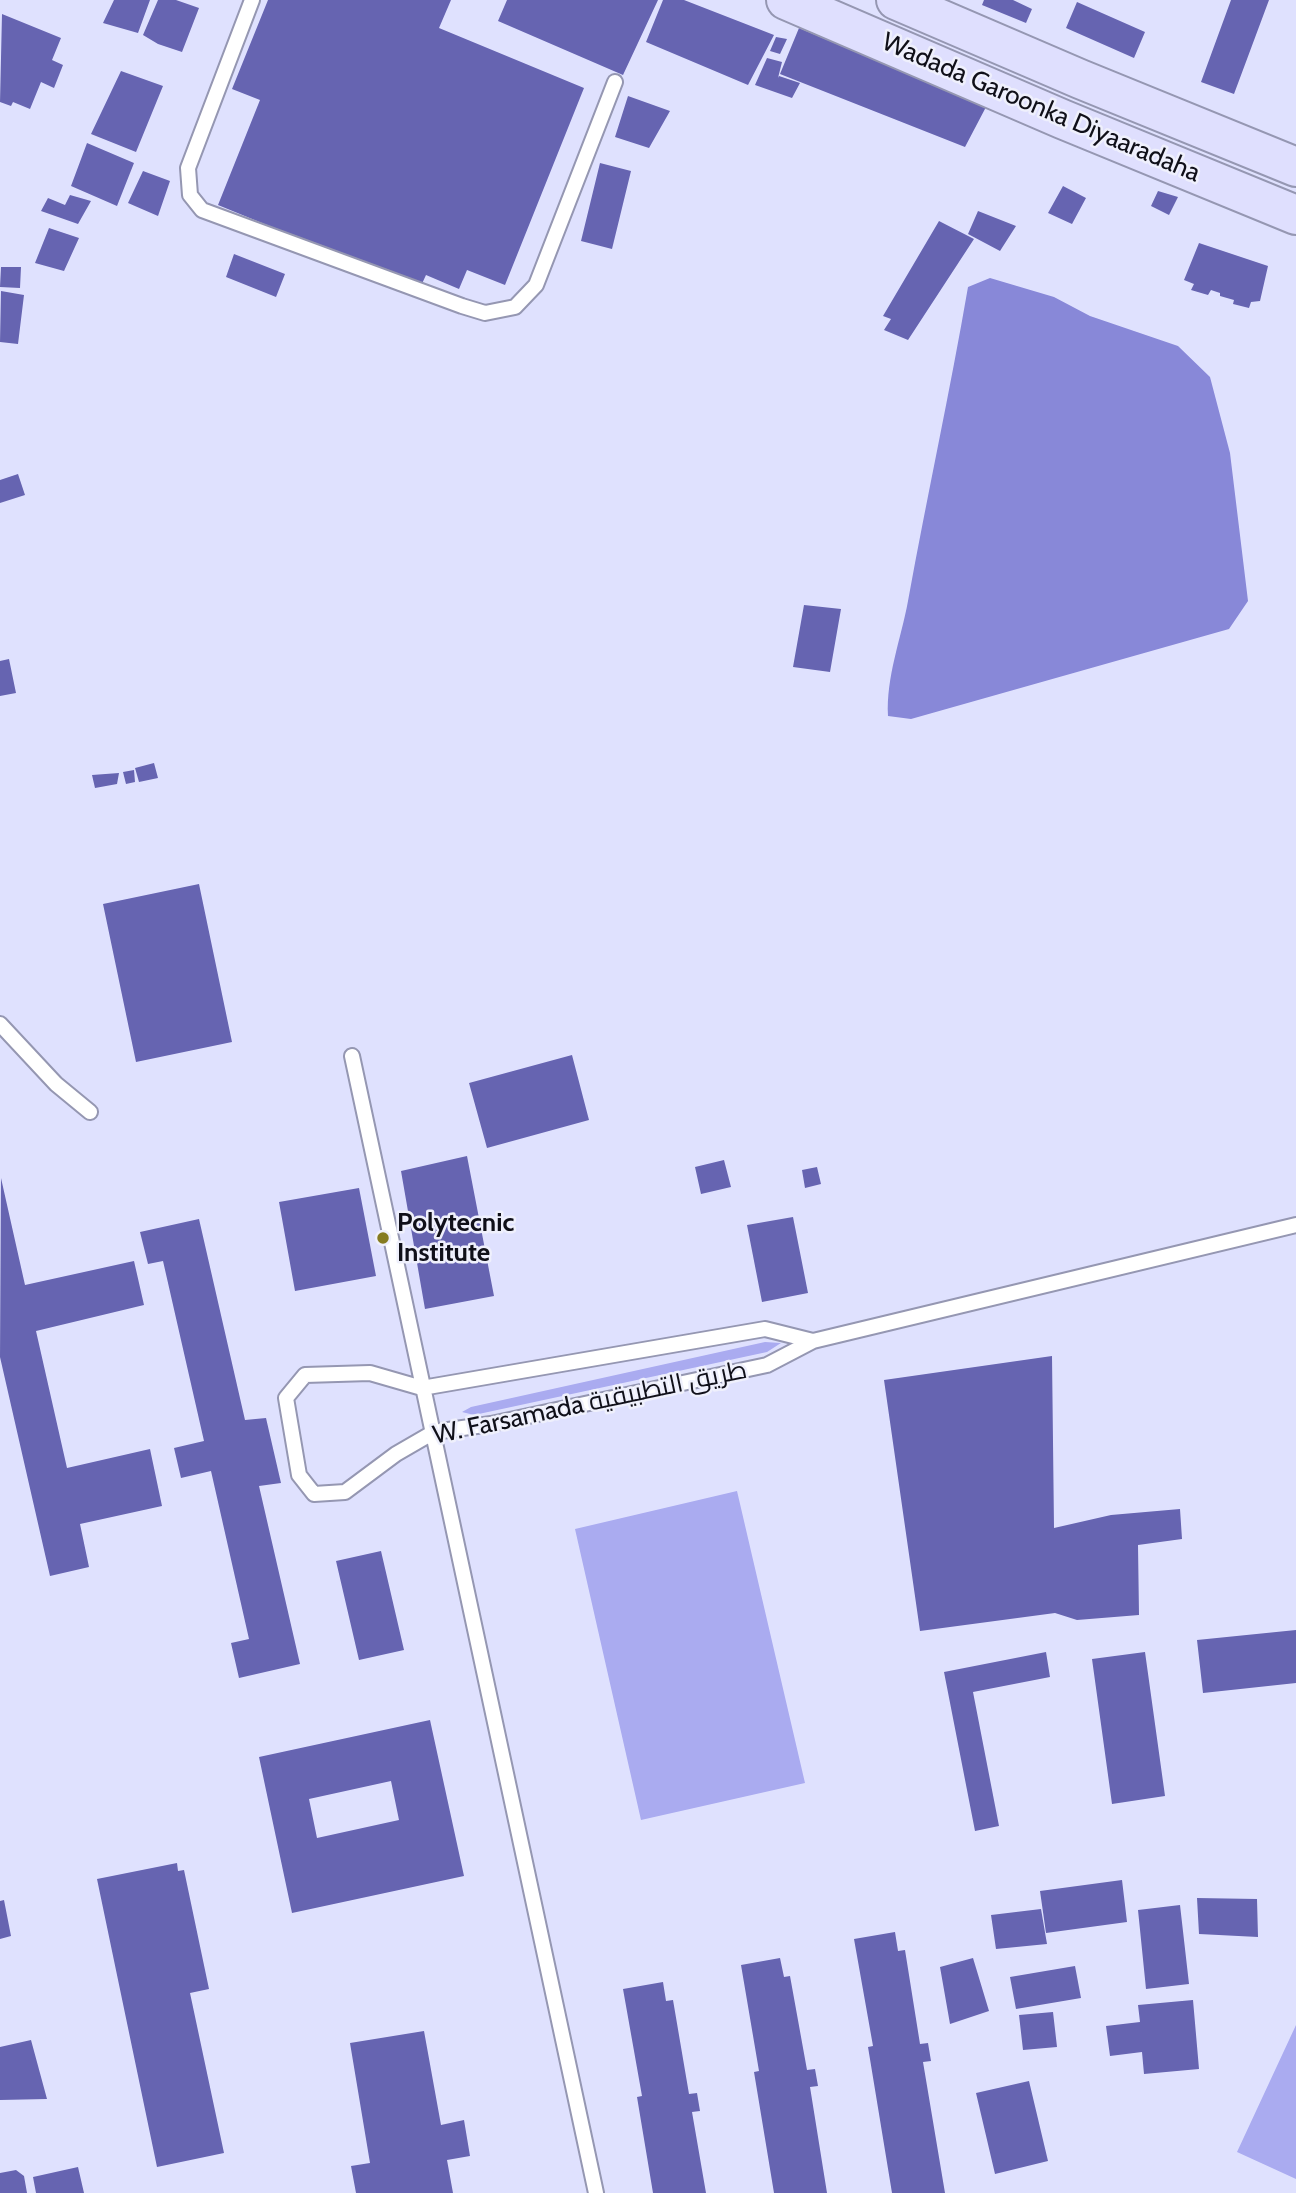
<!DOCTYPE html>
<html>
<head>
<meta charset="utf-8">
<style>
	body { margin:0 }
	canvas { display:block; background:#dfe1fe }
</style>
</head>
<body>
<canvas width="1296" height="2193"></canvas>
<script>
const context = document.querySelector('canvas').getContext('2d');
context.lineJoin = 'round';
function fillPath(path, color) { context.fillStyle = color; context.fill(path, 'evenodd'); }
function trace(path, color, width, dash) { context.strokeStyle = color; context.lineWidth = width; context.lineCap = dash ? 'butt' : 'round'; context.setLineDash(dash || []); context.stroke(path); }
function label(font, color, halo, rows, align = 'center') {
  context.font = font + ' Cabin,Cairo,sans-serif'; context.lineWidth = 5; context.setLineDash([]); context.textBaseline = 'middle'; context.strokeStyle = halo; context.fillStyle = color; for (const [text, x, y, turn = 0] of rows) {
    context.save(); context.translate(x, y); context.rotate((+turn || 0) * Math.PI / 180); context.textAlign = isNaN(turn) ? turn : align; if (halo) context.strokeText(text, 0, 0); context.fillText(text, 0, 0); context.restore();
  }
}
fillPath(new Path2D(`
	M765,1342L781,1343L767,1352L474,1415L462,1412L471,1407Z
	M737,1491L805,1783L641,1820L575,1529Z
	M1296,2025V2179L1237,2152Z`), '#aaabf0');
fillPath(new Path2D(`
	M990,278L1054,297L1090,316L1178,346L1210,377L1230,453L1248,601L1229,629L911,719L888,716C886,677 901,639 908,601C927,496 950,392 968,287Z`), '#8888d8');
fillPath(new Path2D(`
	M114,0H150L138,33L103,23Z
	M158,0H176L199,8L182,52L158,44L143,35Z
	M268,0H451L439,28L584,88L505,285L467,270L459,289L426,275L420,288L218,205L260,100L232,89Z
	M507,0H658L623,75L498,21Z
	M663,0H684L774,35L748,85L646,42Z
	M984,0H1013L1032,9L1026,23L982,5Z
	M1231,0H1269L1234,94L1201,82Z
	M1077,2L1145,32L1134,58L1066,28Z
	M2,14L61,38L52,60L63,65L54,88L41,82L30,109L13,102L11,106L0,102Z
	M799,28L986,107L965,147L780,74Z
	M776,37L787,39L780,54L770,51Z
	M767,58L782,62L778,78L779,76L800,83L792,98L755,85Z
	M121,71L163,86L136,152L91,134Z
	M628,96L670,111L649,148L615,137Z
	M87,143L134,163L117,206L71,186Z
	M600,163L631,171L612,249L581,241Z
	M143,171L170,181L158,216L128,203Z
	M1063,186L1086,198L1072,224L1048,213Z
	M1158,191L1178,197L1169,215L1151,206Z
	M70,195L91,201L78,224L41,211L48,198L65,205Z
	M978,211L1016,226L1000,251L968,234Z
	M939,221L974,239L908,340L884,330L891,319L883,316Z
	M49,228L79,238L64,271L35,263Z
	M1199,243L1268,266L1260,301L1251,302L1249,308L1233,304L1234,300L1220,296V293L1211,290L1208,295L1191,290L1194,284L1184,280Z
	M234,254L285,274L276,297L226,277Z
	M1,267H21L20,288L0,287Z
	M1,291L24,295L18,344L0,342Z
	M18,474L25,495L0,503V480Z
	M804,605L841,609L830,672L793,667Z
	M9,659L16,693L0,696V661Z
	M154,763L158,778L139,782L135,768Z
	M134,770L135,782L126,784L123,772Z
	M119,773L117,784L95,788L92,775Z
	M199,884L232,1042L136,1062L103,904Z
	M572,1055L589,1120L487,1148L469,1083Z
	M467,1156L494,1296L425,1309L401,1171Z
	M724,1160L731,1187L701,1194L695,1167Z
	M817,1167L821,1184L805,1188L802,1170Z
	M1,1178L25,1285L134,1261L144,1305L36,1331L67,1468L150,1449L162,1506L80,1524L89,1567L50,1576L0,1357Z
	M359,1188L376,1276L295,1291L279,1202Z
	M793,1217L808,1293L762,1302L747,1225Z
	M199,1219L245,1420L266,1418L281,1483L259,1486L300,1664L239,1678L231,1643L249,1639L211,1471L181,1478L174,1448L204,1441L163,1261L148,1264L140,1232Z
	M1052,1356L1054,1528L1111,1515L1180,1509L1182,1539L1138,1545L1139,1615L1077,1620L1055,1613L920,1631L884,1380Z
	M381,1551L404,1650L359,1660L336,1561Z
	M1296,1630V1683L1203,1693L1197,1640Z
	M1046,1652L1050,1677L973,1692L999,1826L975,1831L944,1672Z
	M1145,1652L1165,1796L1112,1804L1092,1659Z
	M430,1720L464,1876L292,1913L259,1757ZM391,1781L399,1820L317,1838L309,1799Z
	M177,1863L178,1871L184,1870L209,1989L190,1993L224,2153L157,2167L97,1879Z
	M1122,1880L1127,1922L1046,1933L1040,1891Z
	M1197,1898L1257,1899L1258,1937L1199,1934Z
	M4,1900L11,1936L0,1939V1901Z
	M1180,1905L1189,1984L1146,1989L1138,1910Z
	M1041,1909L1047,1944L996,1949L991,1915Z
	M895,1932L898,1951L905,1950L920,2044L928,2043L931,2061L923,2062L945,2193H892L868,2047L873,2046L854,1939Z
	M780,1958L784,1977L790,1976L807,2070L815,2069L818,2086L810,2087L827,2193H774L754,2072L759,2071L741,1965Z
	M973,1958L989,2011L950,2024L940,1967Z
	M1075,1966L1081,1998L1016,2009L1010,1977Z
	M663,1982L666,2001L673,2000L689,2094L697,2093L700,2111L692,2112L706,2193H653L637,2097L642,2096L623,1989Z
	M1193,2000L1199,2069L1144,2074L1142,2052L1110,2056L1106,2026L1140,2022L1138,2005Z
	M1053,2012L1057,2047L1023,2050L1019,2015Z
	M424,2031L441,2125L464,2120L470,2156L447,2160L453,2193H356L351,2166L370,2163L350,2043Z
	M31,2040L47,2099L0,2100V2047Z
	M1029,2081L1048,2161L995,2174L976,2093Z
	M78,2167L84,2193H36L33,2177Z
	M16,2170L24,2176L27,2193H0V2173Z`), '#6664b1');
const service = new Path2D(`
	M252,0L188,168L190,195L202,210L462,306L485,313L515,307L536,285L615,82
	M0,1024L56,1084L90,1112
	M352,1056L596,2193
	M813,1341L765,1329L422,1388L370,1373L305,1375L286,1398L299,1475L314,1494L345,1492L396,1454L434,1432L491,1424L767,1365L813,1341L1296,1225`);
const secondary = new Path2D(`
	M786,0L1062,119L1296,215
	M896,0L1080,79L1296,167`);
trace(service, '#9597b2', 18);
trace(secondary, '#9597b2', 42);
trace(service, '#fff', 14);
trace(secondary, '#dfdffe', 38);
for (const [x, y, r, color] of [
	[383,1238,7,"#857b21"]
]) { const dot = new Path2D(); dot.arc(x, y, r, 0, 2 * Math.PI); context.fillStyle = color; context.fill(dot); trace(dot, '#eff0fc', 2.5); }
label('26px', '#101019', '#eff0fc', [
	["Wadada Garoonka Diyaaradaha",1041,108,23],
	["W. Farsamada طريق التطبيقية",590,1403,-12]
]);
label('bold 26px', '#101019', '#eff0fc', [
	["Polytecnic",397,1223],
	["Institute",397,1253]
], 'left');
</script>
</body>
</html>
